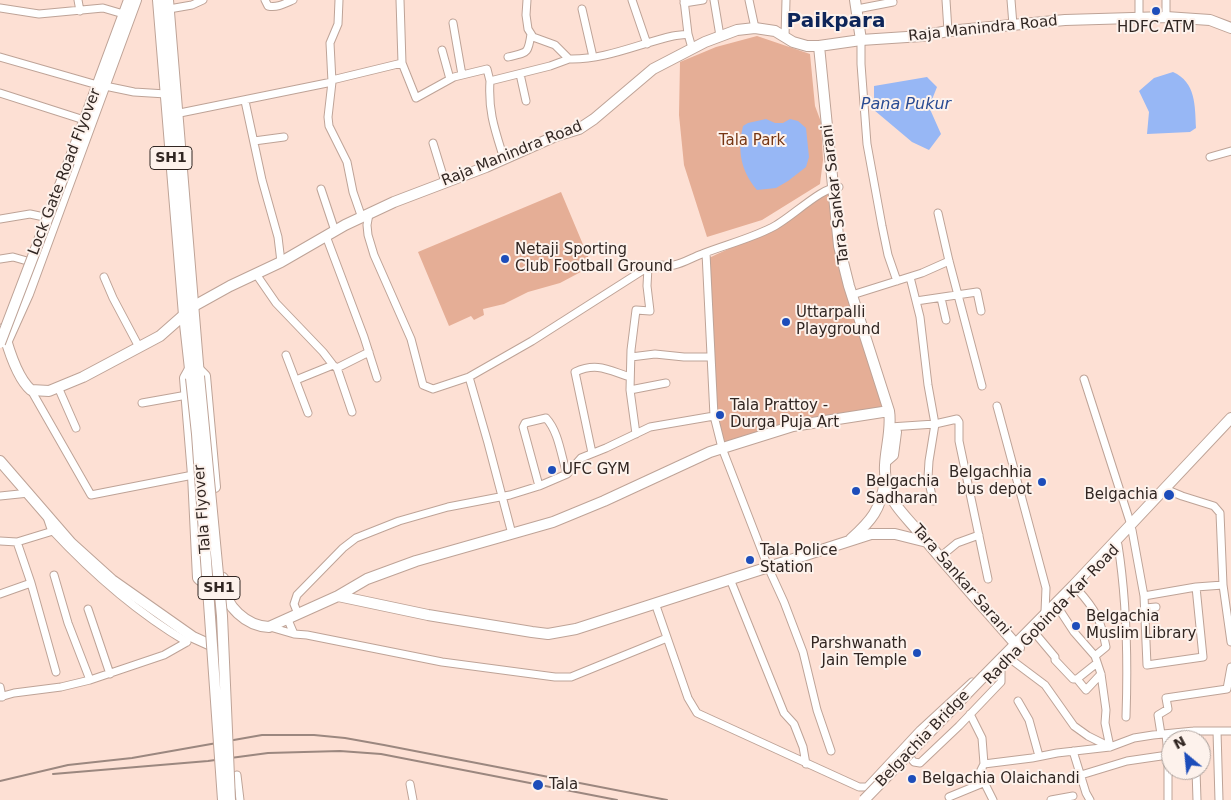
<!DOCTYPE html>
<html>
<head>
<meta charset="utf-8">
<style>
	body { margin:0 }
	#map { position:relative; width:1231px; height:800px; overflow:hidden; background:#fde0d4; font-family:"DejaVu Sans",sans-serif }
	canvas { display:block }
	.north { position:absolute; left:1161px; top:730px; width:50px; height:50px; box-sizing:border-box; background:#fdf2ec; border:1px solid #aba09b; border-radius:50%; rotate:332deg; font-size:14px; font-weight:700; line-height:20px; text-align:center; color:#312622 }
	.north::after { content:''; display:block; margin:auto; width:18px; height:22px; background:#1d4dba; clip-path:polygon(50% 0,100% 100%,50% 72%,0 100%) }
</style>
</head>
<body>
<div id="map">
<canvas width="1231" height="800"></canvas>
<div class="north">N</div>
</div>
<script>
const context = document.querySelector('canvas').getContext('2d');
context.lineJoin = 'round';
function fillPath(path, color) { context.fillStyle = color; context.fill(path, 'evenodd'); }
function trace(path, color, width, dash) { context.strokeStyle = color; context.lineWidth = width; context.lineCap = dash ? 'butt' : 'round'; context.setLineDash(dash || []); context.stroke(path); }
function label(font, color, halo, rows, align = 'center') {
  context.font = font + ' "DejaVu Sans",sans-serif'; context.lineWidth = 4; context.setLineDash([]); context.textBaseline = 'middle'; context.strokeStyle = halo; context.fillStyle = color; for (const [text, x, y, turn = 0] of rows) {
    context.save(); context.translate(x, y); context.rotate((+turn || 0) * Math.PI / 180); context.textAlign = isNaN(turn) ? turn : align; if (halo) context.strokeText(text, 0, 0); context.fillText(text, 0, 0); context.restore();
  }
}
fillPath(new Path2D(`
	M757,36L810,54L815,106L821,122L823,160L820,184L762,220L707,237L684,165L679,115L680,62L716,47Z
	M832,186L833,222L882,402L881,408L723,442L716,415L709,258C754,237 796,220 832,186Z
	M561,192L592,266L560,283L528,292L504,304L483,309L484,315L474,320L471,316L449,326L418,252Z`), '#e5ae96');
fillPath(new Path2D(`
	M1173,72C1196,82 1195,106 1196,128L1190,132L1147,134L1149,112L1139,91L1154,78Z
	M927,77L937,87L929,107L941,134L929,150L912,142L874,110V86Z
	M766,119L775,123H783L790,119L798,121L806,128L809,157L806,167L788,181L776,188L757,190C741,171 737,151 743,126L748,123Z`), '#97b7f5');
const street = new Path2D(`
	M78,0L80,11
	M265,0L268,6C277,8 284,4 293,0
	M339,0L338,24L330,43L332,82L328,117L329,126L347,162L353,192L362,218
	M400,0L402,63
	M527,0L526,15L528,29L533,37L555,45L569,59C605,60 638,44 673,36C678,35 683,35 688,34
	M632,0L647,44
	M684,0L688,34L692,48
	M714,0L720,36
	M749,0L755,28
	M946,0L948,31
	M1011,0L1013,25
	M1139,0V19
	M1166,0V17
	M684,3L703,0
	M0,8L39,14L103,8L120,13
	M169,9L192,5L203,0
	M582,9L593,57
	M857,9L893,2
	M453,23L462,75
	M785,36L786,0
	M861,40V64L867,144L882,226L888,255L897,281
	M442,50L450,79
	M0,57L94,84
	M508,57C527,52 528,55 531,34
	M520,74L526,101
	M332,80L402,63L416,98L454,77L487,69L490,81L550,66L569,59
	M490,81C488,112 495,130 504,159
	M105,86L134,92L166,94
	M0,93L81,119
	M245,101L262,180L278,237L281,262
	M175,114L332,82
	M254,141L284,137
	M433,143L445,182
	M1210,157L1231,151
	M321,189L335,231
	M938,213L949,261L982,386
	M369,214L367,225L368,235L374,255L411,339L423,385L433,389L469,377L532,341L648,267C661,261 663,268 674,265C684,263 693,257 702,254C725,245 749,239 771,228C789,220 822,186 839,187
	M0,219L30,214L44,217
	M326,236L364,337L377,378
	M706,253L714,416L722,448L768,567L784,602L803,652L817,710L831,751
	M0,259L13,257L27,261
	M256,274L276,303L323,352L333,365L337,368L352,412
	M104,277L113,298L139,347
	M852,295L922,273L949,261
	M941,298L946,320
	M916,301L977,292L981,311
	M286,355L308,413
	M631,357L655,354L684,357H711
	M337,368L369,352
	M469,377L488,443L512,534
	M1084,379L1131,525
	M296,380L333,365
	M58,387L76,428
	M31,390L91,495L193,475
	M630,390L666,383
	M142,403L187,395
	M997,406L1046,588L1045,612L1047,615
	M890,427L935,424L928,385L920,317L910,277
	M636,434L630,390L631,350L636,310L650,311L647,286L648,267
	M592,453L575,372C597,362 608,370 630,377
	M539,486L523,427L525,423L546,418C559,432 561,456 567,474
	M1165,489L1182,496L1214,506L1220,513L1223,585L1231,642
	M0,496L29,493
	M933,501L928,477L929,461L935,424L957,419L959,422V441L988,579
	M48,520L51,529C91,572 136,612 187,642
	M1132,530L1144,596L1196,587L1223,585
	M0,541L17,542L53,531
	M17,542L31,583L56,672
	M1118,545C1127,602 1128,659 1126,717
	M940,557L957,543L979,535
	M54,575L68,623L90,680
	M730,579L784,713L794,724L803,747L806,764
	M1077,589C1096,610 1101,620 1106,647L1095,656
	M0,594L31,583
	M1144,596L1147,665L1203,657L1196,587
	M655,603L688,698L697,713L859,787H867L920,730L972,682
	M1145,608L1156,607
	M88,609L110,674
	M298,614L294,604L297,595L343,548L356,538L399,521L448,507L510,495L539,486L567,474L581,458L606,448L650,427L714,416
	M288,620L294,634L307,635L442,662L555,677H571L667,638
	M270,627L294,634
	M1034,632L1055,657V660L1073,679H1077
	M1009,658L1045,685L1074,726L1088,736L1110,747L1105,723L1106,710L1101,674L1095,656L1074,632L1055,603
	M1097,663L1077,679L1086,690L1101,674
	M0,687L2,697
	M0,697L14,693L61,687L90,680L164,655L187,642
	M1018,701L1029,720L1039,756
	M970,714L982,738L984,764
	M1194,731L1195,740
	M1217,731L1219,800
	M1161,734L1158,715L1168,709L1166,698L1227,689L1231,667
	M1166,734L1168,755V800
	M1073,751L1086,793L1090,800
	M906,753L914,762L920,763L959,726L1001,682V668
	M1196,770L1197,800
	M237,775L240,800
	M1081,775L1127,761L1168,755
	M410,784L413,800
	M949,797L983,783
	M993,800L981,776L980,772L984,764L1032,758L1057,753L1110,747L1134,738L1153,735L1194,731H1231
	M1051,800L1073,796`);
const secondary = new Path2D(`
	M855,0L861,40
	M819,46L839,246L849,286L889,411C893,435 880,461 887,486C891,503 906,517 917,530C950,570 985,609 1019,648
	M3,329C8,348 17,378 31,390L49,391L83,377L160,336L194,306L230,286L281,262L345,225L394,202L486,167L556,136L579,129L594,119L653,69L705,42L737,30L755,28L775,31L793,42L807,46H819L861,40L922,36L948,31L1065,20L1166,17L1210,20L1231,28
	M6,343L28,294L136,0
	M190,369L185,378L193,475L198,578L200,580L223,578
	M198,369L205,376L215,487
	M0,461L71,543L112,580L193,637L213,646
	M886,461L893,455L896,432
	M851,539C872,520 880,510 885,482
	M223,584C225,606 246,626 269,627L338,596L367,579L416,561L553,522L604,501L710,452L793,426L889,411
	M338,596L428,615L532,632L548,634L576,629L871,534H895L927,542`);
const primary = new Path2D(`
	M158,0L184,315L191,378
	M168,0L199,376
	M69,162L129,0
	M983,677L1073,586L1231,418`);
trace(street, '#bea397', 9);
trace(secondary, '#bea397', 12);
trace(primary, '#bea397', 12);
trace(street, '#fff', 7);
trace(secondary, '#fff', 10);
trace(primary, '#fff', 10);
trace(new Path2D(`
	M53,774L208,761L268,753L340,751L381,754L617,800
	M0,781L68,765L132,758L262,735H314L345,738L384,745L667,800`), '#9b877f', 2);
const primaryBridge = new Path2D(`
	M0,343L69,162
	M199,376L222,616L230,800
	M191,378L197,434L223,800
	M864,800L983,677`);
trace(primaryBridge, '#bea397', 12, []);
trace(primaryBridge, '#fff', 10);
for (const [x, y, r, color] of [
	[1156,11,5,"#1d4dba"],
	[505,259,5,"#1d4dba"],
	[786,322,5,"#1d4dba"],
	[720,415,5,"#1d4dba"],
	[552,470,5,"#1d4dba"],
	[1042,482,5,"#1d4dba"],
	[856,491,5,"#1d4dba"],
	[1169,495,6,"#1d4dba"],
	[750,560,5,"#1d4dba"],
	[1076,626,5,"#1d4dba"],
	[917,653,5,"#1d4dba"],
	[912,779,5,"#1d4dba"],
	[538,785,6,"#1d4dba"]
]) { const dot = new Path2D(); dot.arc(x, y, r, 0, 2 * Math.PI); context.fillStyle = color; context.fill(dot); trace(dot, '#fdf2ec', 2); }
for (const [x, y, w] of [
	[171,158,42],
	[219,588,42]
]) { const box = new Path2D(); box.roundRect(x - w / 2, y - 11.5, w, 23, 4); context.fillStyle = '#fdf2ec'; context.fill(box); trace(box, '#312622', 1); }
label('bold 14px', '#312622', null, [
	["SH1",171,158],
	["SH1",219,588]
]);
label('15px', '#312622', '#fdf2ec', [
	["HDFC ATM",1156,28,"center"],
	["Netaji Sporting",515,250],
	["Club Football Ground",515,267],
	["Uttarpalli",796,313],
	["Playground",796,330],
	["Tala Prattoy -",730,406],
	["Durga Puja Art",730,423],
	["UFC GYM",562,470],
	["Belgachhia",1032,473,"right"],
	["bus depot",1032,490,"right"],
	["Belgachia",866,482],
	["Sadharan",866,499],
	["Belgachia",1158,495,"right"],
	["Tala Police",760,551],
	["Station",760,568],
	["Belgachia",1086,617],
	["Muslim Library",1086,634],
	["Parshwanath",907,644,"right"],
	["Jain Temple",907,661,"right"],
	["Belgachia Olaichandi",922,779],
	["Tala",549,785]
], 'left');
label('15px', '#312622', '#fdf2ec', [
	["Raja Manindra Road",983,29,-6],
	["Raja Manindra Road",512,154,-22],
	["Lock Gate Road Flyover",65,172,-69],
	["Tara Sankar Sarani",836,194,-97],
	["Tala Flyover",203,509,-94],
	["Tara Sankar Sarani",961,580,49],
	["Radha Gobinda Kar Road",1052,615,-46],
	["Belgachia Bridge",923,739,-46]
]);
label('15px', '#763614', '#fdf2ec', [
	["Tala Park",752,141]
]);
label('italic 16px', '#294b93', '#fdf2ec', [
	["Pana Pukur",906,105]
]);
label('bold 20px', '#0d2559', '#fdf2ec', [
	["Paikpara",836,22]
]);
</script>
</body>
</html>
